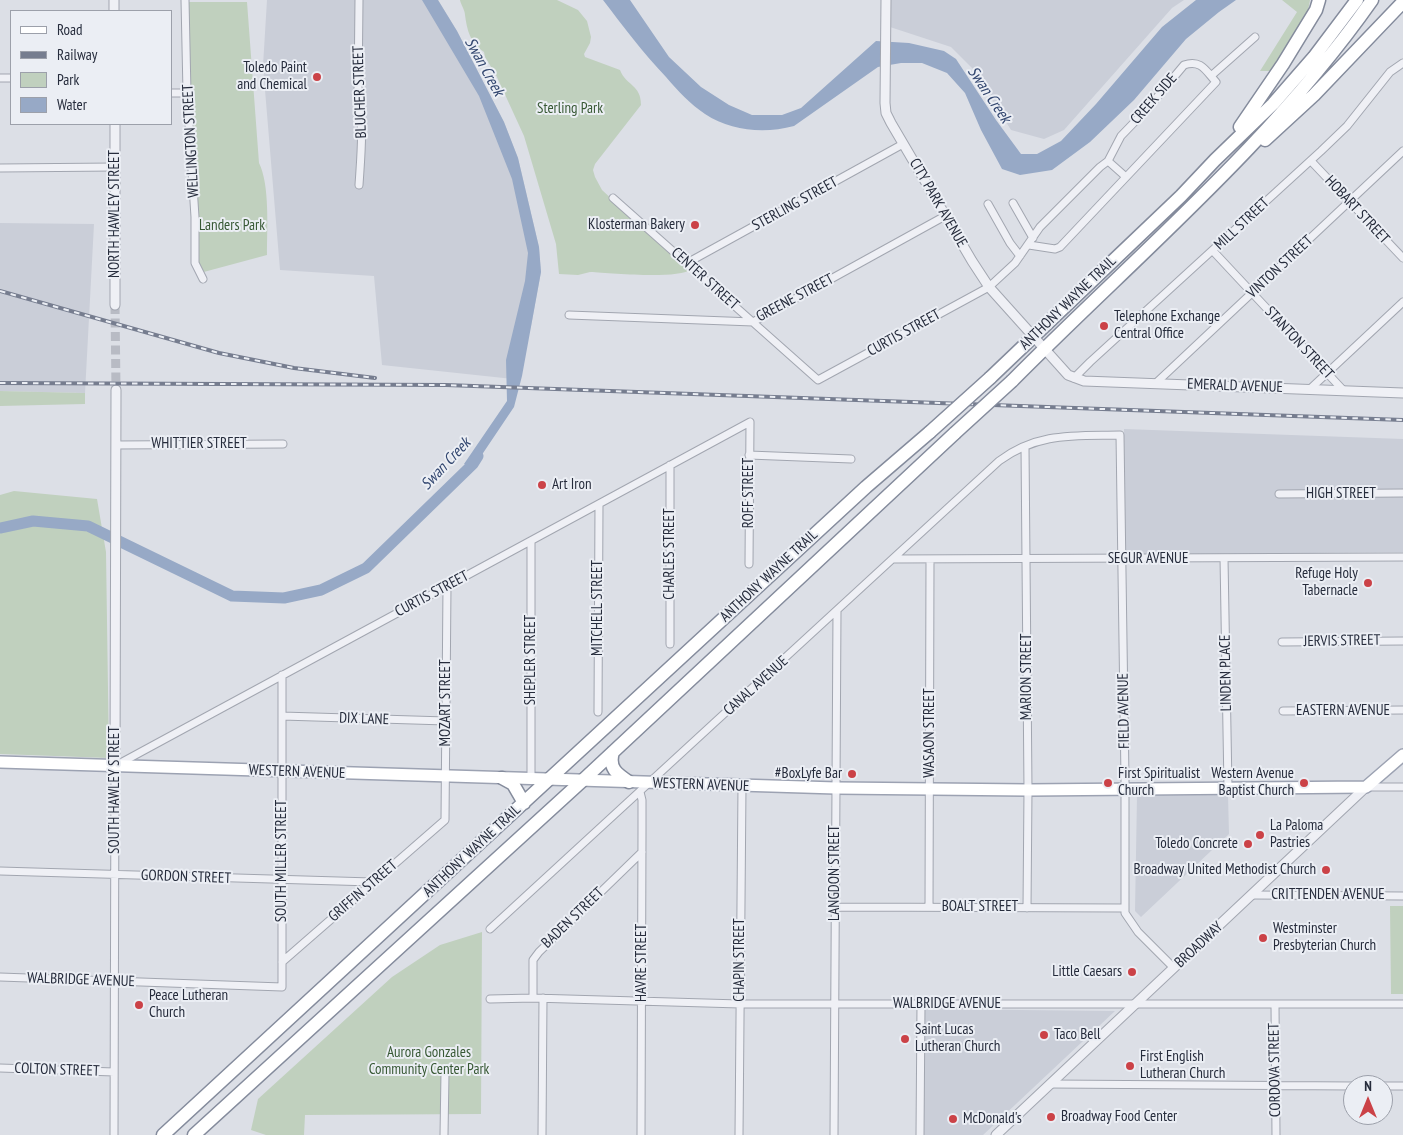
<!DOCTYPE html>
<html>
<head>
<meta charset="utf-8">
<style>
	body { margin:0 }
	#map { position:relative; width:1403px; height:1135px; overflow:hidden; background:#dcdfe6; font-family:"PT Sans Narrow",sans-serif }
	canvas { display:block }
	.legend { position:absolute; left:10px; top:10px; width:162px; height:115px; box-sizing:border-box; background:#ebeef4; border:1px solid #9ca0aa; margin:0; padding:6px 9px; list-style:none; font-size:15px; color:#262c3c }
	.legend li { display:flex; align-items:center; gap:10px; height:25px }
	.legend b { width:25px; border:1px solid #9ca0aa }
	.north { position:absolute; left:1343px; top:1075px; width:50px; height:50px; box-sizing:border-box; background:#ebeef4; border:1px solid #9ca0aa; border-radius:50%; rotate:0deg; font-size:14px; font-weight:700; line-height:20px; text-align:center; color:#262c3c }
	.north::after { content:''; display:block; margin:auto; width:18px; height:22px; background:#cb4247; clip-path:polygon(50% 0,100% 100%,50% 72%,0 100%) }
</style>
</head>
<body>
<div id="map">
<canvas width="1403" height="1135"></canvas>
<ul class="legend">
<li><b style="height:6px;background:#fff"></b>Road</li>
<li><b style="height:6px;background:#767d8f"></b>Railway</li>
<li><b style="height:14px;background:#c0d0be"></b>Park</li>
<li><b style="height:14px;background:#97a9c6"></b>Water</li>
</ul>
<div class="north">N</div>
</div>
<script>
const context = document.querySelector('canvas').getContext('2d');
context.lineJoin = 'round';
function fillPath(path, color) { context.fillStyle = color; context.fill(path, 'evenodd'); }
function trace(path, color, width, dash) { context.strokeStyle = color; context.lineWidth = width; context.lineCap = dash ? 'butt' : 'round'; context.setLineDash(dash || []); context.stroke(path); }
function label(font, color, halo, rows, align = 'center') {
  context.font = font + ' "PT Sans Narrow",sans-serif'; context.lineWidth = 4; context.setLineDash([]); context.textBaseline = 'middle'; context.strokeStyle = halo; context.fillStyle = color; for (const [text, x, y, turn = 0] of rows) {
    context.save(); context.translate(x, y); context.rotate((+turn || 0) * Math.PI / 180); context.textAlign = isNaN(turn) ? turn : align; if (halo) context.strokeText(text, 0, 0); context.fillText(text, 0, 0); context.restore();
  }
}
fillPath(new Path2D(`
	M267,0H438L457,31L504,122L518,158L539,247L541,272L531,326L513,379L382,365L374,276L280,270L263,66Z
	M890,0H1184L1172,8L1064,130L1044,139L1011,130L973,69L951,47L890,27Z
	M0,223L94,224L85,393L0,391Z
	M1124,429L1403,439V552L1125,555Z
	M1228,795L1229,834L1141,917L1135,911L1137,796Z
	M924,1009L1115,1011L983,1135H923Z`), '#caced8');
fillPath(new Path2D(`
	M460,0H557L578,10L587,21L591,37L590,43L584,54L585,57L620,70C626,86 641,84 641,105L595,164L593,170L595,177L602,190L615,202L692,269C677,280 611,273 590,272L578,275L559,274L556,244L524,136L496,75L485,57L484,52C470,43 467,30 465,15C465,10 461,5 460,0Z
	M1282,0H1310L1308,11L1274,71H1260L1297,12Z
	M188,2H247L259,163C270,185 267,229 267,255L200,273L198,268C198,179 189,91 188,2Z
	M0,391L85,393V404L0,406Z
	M14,491L97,499L106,552L109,758L0,754V495Z
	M1390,906H1403V994H1391Z
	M482,932L481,1114L305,1115L304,1135H266L251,1130L258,1099L392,977L440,945Z`), '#c0d0be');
fillPath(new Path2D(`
	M422,0H438L457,31L504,122L518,158L539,247L541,272L522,376L514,407L473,468L464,464L507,401L506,360L525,281L528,253L512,179L479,96Z
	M603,0H630L669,57L701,87L729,105L752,115H782L801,108L876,41L909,43L944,51L956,59L996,120L1021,154H1037L1061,141L1096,104L1162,27L1196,0H1236L1219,12L1186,39L1134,100L1090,142L1052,170L1020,175L1002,169L981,130L965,93L947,73L922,63H901L878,67L794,126C764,134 731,131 705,114C690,104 678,91 666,77C643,53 623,26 603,0Z`), '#97a9c6');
trace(new Path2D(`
	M0,528L33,521L88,526L232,596L284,598L321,590L366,568L473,464L478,456`), '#97a9c6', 11);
trace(new Path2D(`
	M115,305L116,390`), '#b8bbc4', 9, [9, 4.5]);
const minor = new Path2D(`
	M185,0L187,93L195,217V263L203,279
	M359,0L358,95C364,125 361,154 359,185
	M1211,76L1255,37
	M0,78H11
	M171,93H187
	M1108,161L1126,177
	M1311,161L1403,258
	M0,168L115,167
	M613,198L818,380L989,287L1015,263L1040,227L1100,167L1108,161L1121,136L1148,108L1184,65C1201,59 1206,71 1216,82L1060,247L1055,249L1029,245
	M1013,203L1033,238
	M988,204L1010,243L1020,256
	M1213,251L1343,390
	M687,263L903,144
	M569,315L753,322L945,216
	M1074,378L1090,362L1321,151L1347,126L1390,72L1403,63
	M1156,383L1403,151
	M1310,389L1403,302
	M116,445L283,444
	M1025,447L1028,790L1027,908
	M749,455L851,459
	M670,465V644
	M1279,494L1403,493
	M531,541V779
	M1224,558L1228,788
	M893,559L1403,557
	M1282,642L1403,641
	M1283,711L1403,710
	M598,712L599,504
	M282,716L446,721
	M1366,787H1403
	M640,792L642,800V831L641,1135
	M0,871L372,882
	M1253,895L1403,896
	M835,907L1124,908
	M929,907L930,560
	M490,929L999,461C1038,432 1074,436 1120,435L1125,779V913L1138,932L1174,968
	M282,962L445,820L447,586
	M0,977L282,987V675
	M533,998V960L539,952L642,852
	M490,999L533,998L740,1004H1403
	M1275,1004L1276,1135
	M0,1068L114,1072
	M1050,1084L1353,1086
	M1383,1086H1403
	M114,1135L115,766L750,422L749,564
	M444,1135L445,1073
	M542,1135L543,998
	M739,1135L742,786
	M834,1135L837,611
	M920,1135L921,1004`);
const tertiary = new Path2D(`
	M114,0V11
	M886,0L885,103L886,113L891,123L972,261L989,287L1068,375L1084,381L1403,393
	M115,305V124
	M115,766L116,390
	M996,1135L1366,787`);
const primary = new Path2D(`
	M0,762L836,788L1028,790L1366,787L1403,755`);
const trunk = new Path2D(`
	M1240,127L1283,64L1316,10L1319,0
	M1265,140L1314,95L1403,2
	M990,378L1181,196L1215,160L1273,104L1314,57L1357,0
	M1012,381C1135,257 1271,144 1372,0
	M613,752C608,768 617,774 629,782
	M502,778L513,784L524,803
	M163,1135L866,487L930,432
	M194,1135L582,781L955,433`);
trace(minor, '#a2a6b0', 9);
trace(tertiary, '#a2a6b0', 11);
trace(primary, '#9ca2b2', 14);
trace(trunk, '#848b9c', 15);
trace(minor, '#eff0f5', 7);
trace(tertiary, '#eff0f5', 9);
trace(primary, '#fff', 11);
trace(trunk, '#fff', 12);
const rail = new Path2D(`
	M0,291L219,353L294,368L375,378
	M0,383L446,385L1403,420`);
trace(rail, '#767d8f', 4);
trace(rail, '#ebeef4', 2, [5.5]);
const trunkBridge = new Path2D(`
	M930,432L990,378
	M955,433L1012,381`);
trace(trunkBridge, '#848b9c', 15, []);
trace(trunkBridge, '#fff', 12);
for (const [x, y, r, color] of [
	[317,77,5,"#cb4247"],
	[695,225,5,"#cb4247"],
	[1104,326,5,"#cb4247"],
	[542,485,5,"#cb4247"],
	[1368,583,5,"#cb4247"],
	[852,774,5,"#cb4247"],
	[1108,783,5,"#cb4247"],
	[1304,783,5,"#cb4247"],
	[1260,835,5,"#cb4247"],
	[1248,844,5,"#cb4247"],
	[1326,870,5,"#cb4247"],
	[1263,938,5,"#cb4247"],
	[1132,972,5,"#cb4247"],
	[139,1005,5,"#cb4247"],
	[1044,1035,5,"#cb4247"],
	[905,1039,5,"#cb4247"],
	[1130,1066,5,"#cb4247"],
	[1051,1117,5,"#cb4247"],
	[953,1119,5,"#cb4247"]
]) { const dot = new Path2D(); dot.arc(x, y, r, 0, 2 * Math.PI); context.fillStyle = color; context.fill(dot); trace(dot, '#ebeef4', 2); }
label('15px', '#262c3c', '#ebeef4', [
	["Toledo Paint",307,68,"right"],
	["and Chemical",307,85,"right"],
	["Klosterman Bakery",685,225,"right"],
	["Telephone Exchange",1114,317],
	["Central Office",1114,334],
	["Art Iron",552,485],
	["Refuge Holy",1358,574,"right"],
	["Tabernacle",1358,591,"right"],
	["#BoxLyfe Bar",842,774,"right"],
	["First Spiritualist",1118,774],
	["Church",1118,791],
	["Western Avenue",1294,774,"right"],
	["Baptist Church",1294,791,"right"],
	["La Paloma",1270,826],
	["Pastries",1270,843],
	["Toledo Concrete",1238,844,"right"],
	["Broadway United Methodist Church",1316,870,"right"],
	["Westminster",1273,929],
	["Presbyterian Church",1273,946],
	["Little Caesars",1122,972,"right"],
	["Peace Lutheran",149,996],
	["Church",149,1013],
	["Saint Lucas",915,1030],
	["Lutheran Church",915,1047],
	["Taco Bell",1054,1035],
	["First English",1140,1057],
	["Lutheran Church",1140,1074],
	["Broadway Food Center",1061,1117],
	["McDonald's",963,1119]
], 'left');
label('15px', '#262c3c', '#ebeef4', [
	["BLUCHER STREET",360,92,-92],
	["CREEK SIDE",1154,99,-49],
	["WELLINGTON STREET",191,141,-93],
	["CITY PARK AVENUE",938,203,60],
	["STERLING STREET",795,204,-29],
	["HOBART STREET",1357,210,47],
	["NORTH HAWLEY STREET",115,214,-90],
	["MILL STREET",1242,224,-43],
	["VINTON STREET",1280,267,-43],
	["CENTER STREET",705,279,42],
	["GREENE STREET",795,298,-28],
	["ANTHONY WAYNE TRAIL",1068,303,-44],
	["CURTIS STREET",904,333,-29],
	["STANTON STREET",1299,343,47],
	["EMERALD AVENUE",1235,386,2],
	["WHITTIER STREET",199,444],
	["ROFF STREET",749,493,-90],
	["HIGH STREET",1341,494],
	["CHARLES STREET",670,554,-90],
	["SEGUR AVENUE",1148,559],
	["ANTHONY WAYNE TRAIL",769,576,-43],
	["CURTIS STREET",432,594,-28],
	["MITCHELL STREET",598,608,-90],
	["JERVIS STREET",1342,641,-1],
	["SHEPLER STREET",531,660,-90],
	["LINDEN PLACE",1226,673,-91],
	["MARION STREET",1027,677,-90],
	["CANAL AVENUE",756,686,-42],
	["MOZART STREET",446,703,-90],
	["FIELD AVENUE",1124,711,-91],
	["EASTERN AVENUE",1343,711],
	["DIX LANE",364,719,2],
	["WASAON STREET",930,733,-90],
	["WESTERN AVENUE",297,772,2],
	["WESTERN AVENUE",701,785,2],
	["SOUTH HAWLEY STREET",115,790,-90],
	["ANTHONY WAYNE TRAIL",472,851,-43],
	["SOUTH MILLER STREET",282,861,-90],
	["LANGDON STREET",835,873,-90],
	["GORDON STREET",186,877,2],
	["GRIFFIN STREET",363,891,-41],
	["CRITTENDEN AVENUE",1328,895],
	["BOALT STREET",980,907],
	["BADEN STREET",573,918,-44],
	["BROADWAY",1199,945,-43],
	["CHAPIN STREET",740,960,-90],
	["HAVRE STREET",642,963,-90],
	["WALBRIDGE AVENUE",81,980,2],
	["WALBRIDGE AVENUE",947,1004],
	["COLTON STREET",57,1070,2],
	["CORDOVA STREET",1275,1070,-91]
]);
label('15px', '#375834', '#ebeef4', [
	["Sterling Park",570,109],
	["Landers Park",232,226],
	["Aurora Gonzales",429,1053],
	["Community Center Park",429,1070]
]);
label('italic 16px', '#32466f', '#ebeef4', [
	["Swan Creek",484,67,61],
	["Swan Creek",989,95,56],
	["Swan Creek",446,464,-47]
]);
</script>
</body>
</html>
